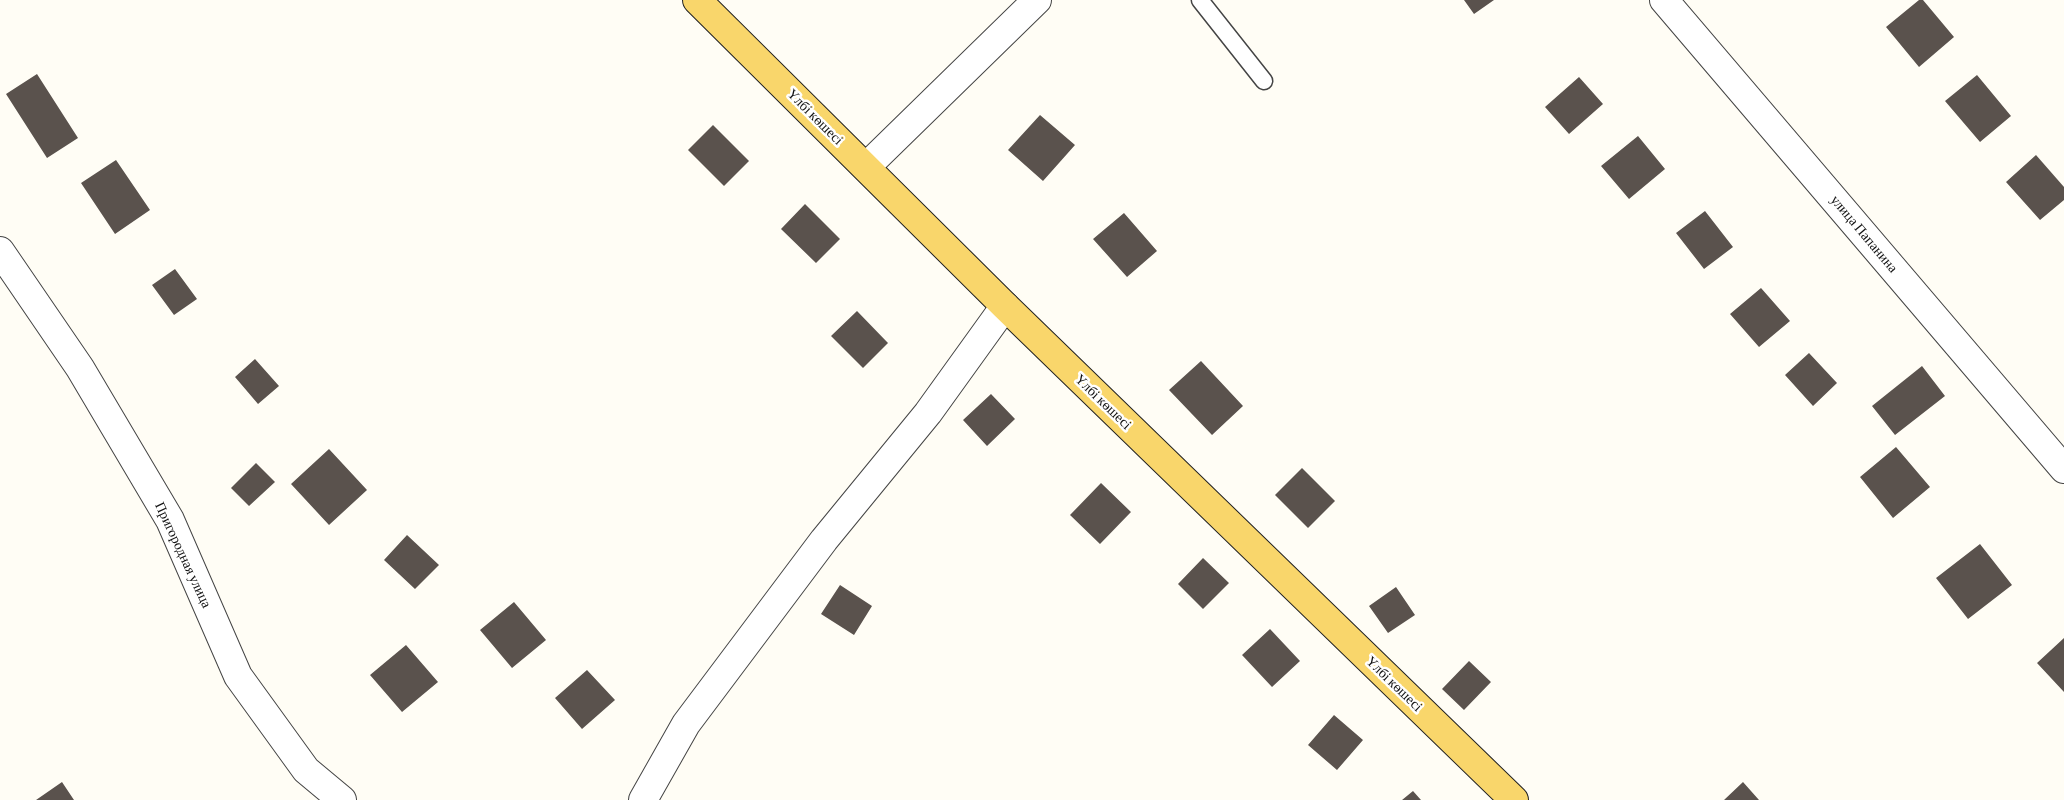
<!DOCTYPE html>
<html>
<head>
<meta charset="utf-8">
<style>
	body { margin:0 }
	canvas { display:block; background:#fffdf5 }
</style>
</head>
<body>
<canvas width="2064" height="800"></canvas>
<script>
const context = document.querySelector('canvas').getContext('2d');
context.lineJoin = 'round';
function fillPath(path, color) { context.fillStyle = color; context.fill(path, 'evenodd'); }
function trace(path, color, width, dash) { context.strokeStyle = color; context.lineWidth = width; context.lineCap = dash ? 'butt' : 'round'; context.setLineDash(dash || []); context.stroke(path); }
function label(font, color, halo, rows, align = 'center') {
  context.font = font + ' "Crimson Pro",serif'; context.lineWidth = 5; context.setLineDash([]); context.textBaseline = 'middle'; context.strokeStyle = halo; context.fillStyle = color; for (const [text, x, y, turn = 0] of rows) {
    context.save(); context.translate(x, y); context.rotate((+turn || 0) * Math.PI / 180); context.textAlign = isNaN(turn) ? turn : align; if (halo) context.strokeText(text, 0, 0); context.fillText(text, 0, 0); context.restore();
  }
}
fillPath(new Path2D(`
	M1464,0H1494L1474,14Z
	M1919,0H1923L1954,37L1919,67L1886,27Z
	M37,74L78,138L47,158L6,94Z
	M1977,75L2011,116L1980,142L1945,101Z
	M1579,77L1603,104L1569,134L1545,107Z
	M1040,115L1075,145L1043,181L1008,150Z
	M713,125L749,161L724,186L688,150Z
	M1638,136L1665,169L1629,199L1601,166Z
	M2036,155L2064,187V200L2040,220L2006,182Z
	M116,160L150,210L115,234L81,183Z
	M805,204L840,239L816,263L781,229Z
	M1705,211L1733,247L1704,269L1676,233Z
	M1124,213L1157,251L1127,277L1093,239Z
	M175,269L197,299L174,315L152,285Z
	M1761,288L1790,321L1759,347L1730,314Z
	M857,311L888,343L863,368L831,336Z
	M1809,353L1837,383L1813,406L1785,375Z
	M255,359L279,386L258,404L235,377Z
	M1201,361L1243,406L1212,435L1169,390Z
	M1922,366L1945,396L1895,435L1872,406Z
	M991,394L1015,419L987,446L963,420Z
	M1896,447L1930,487L1893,518L1860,477Z
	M329,449L367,490L329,525L291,484Z
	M256,463L275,482L249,506L231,488Z
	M1302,468L1335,501L1308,528L1275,495Z
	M1101,483L1131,512L1100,544L1070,515Z
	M407,535L439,565L415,589L384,560Z
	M1980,544L2012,585L1968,619L1936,578Z
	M1203,558L1229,583L1203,609L1178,584Z
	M840,585L872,606L854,635L821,614Z
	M1396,587L1415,615L1388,633L1369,606Z
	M514,602L546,640L512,668L480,630Z
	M1270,629L1300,661L1272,687L1242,655Z
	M2064,638V692L2037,663Z
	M406,645L438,682L402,712L370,675Z
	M1469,661L1491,682L1464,710L1442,689Z
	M587,670L615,700L582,729L555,698Z
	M1334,715L1363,740L1337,770L1308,745Z
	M62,782L74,800H36Z
	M1743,782L1759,800H1724Z
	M1413,791L1421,800H1402Z`), '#5a524d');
const lane = new Path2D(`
	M1200,0L1264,81`);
const street = new Path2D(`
	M1664,0L2064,469
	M866,167L1037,0
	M0,251L80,368L170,520L238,676L306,770L342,800
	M643,800L686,724L824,540L928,413L1005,306`);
const primary = new Path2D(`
	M697,0L1005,306L1514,800`);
trace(lane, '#444', 19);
trace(street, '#444', 30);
trace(primary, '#222', 30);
trace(lane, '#fff', 16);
trace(street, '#fff', 28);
trace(primary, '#f9d66b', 28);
label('14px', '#111', '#fff', [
	["Үлбі көшесі",815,117,45],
	["улица Папанина",1864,234,50],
	["Үлбі көшесі",1103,402,44],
	["Пригородная улица",183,555,65],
	["Үлбі көшесі",1394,684,44]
]);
</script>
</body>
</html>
